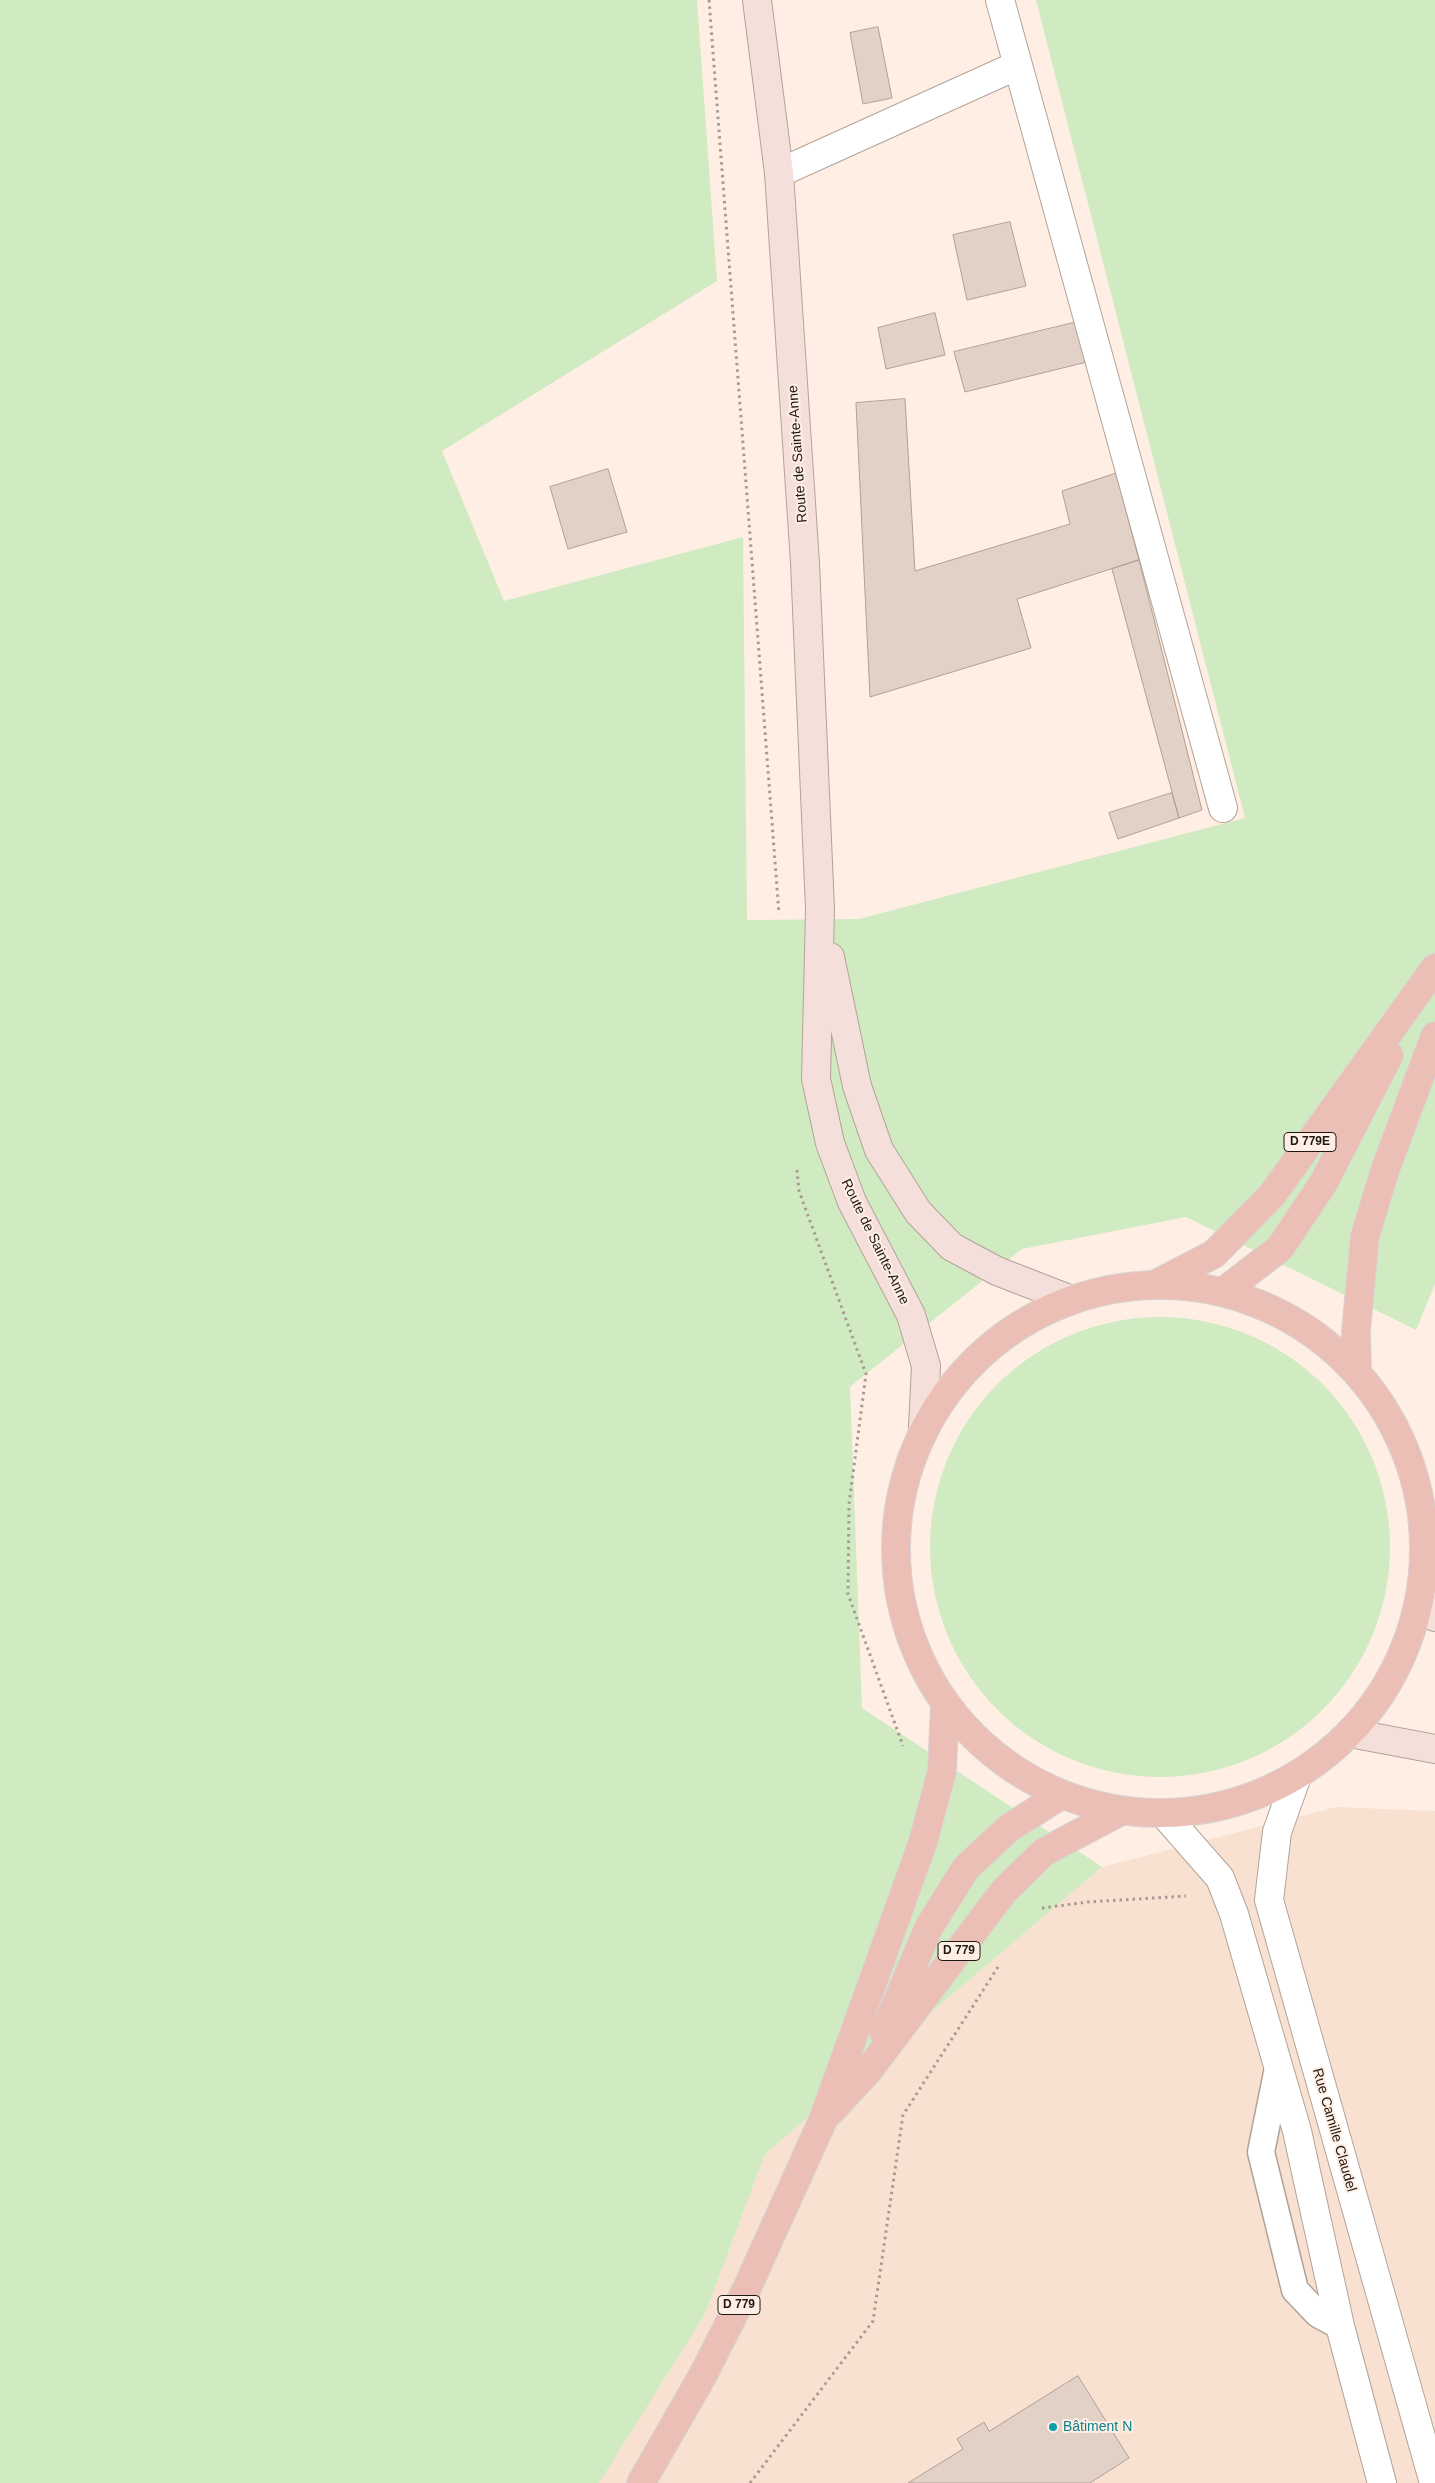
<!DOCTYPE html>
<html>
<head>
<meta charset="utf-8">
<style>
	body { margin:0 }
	canvas { display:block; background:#ffeee3 }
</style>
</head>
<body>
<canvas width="1435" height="2483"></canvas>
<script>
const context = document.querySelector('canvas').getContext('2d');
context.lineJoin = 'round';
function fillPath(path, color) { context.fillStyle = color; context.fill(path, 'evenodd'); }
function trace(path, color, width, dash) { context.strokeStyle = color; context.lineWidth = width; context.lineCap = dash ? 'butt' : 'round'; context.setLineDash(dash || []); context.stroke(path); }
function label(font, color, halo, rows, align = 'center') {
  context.font = font + ' Arial,sans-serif'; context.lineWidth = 4; context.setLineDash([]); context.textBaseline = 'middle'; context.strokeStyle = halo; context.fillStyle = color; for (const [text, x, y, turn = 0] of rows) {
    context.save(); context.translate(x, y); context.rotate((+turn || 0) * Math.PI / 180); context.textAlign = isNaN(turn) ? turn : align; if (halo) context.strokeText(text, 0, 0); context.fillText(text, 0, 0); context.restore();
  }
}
fillPath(new Path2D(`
	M1336,1807L1435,1811V2483H599L705,2314L765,2154L1102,1867Z`), '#f9e1d2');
fillPath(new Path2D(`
	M0,0H697L717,281L442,451L504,601L743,537L747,920L859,919L1245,818L1036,0H1435V1284L1416,1330L1186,1217L1022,1249L850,1387L862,1708L1102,1867L765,2154L705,2314L599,2483H0Z
	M930 1547a230 230 0 1 1 460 0a230 230 0 1 1-460 0Z`), '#d0ebc2');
const building = new Path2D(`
	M878,27L892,98L863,104L850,33Z
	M1010,222L1026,286L967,300L953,235Z
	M935,313L945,355L886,369L878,328Z
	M1077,322L1087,362L965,392L954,352Z
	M905,399L915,571L1070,524L1062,491L1116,473L1139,560L1017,599L1031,648L870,697L856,403Z
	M608,469L627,532L568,549L550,487Z
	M1139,560L1202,810L1179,818L1112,569Z
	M1172,793L1179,818L1118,839L1109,813Z
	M1078,2376L1129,2458L1090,2483H908L963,2449L957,2439L984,2422L989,2431Z`);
fillPath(building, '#e1d1c7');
trace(building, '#b0a096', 1);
const service = new Path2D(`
	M1278,2068L1261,2152L1295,2290L1318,2314L1340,2326`);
const minor = new Path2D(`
	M1000,0L1223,808
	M779,173L1018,65
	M1297,1776L1277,1832L1269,1900L1434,2483
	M1163,1813L1220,1878L1234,1914L1297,2131L1340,2326L1382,2483`);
const secondary = new Path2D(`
	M757,0L779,173L805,563L820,909L816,1079L830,1143L852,1202L911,1315L926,1366L923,1427
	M830,957L857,1086L879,1150L918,1212L952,1247L997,1271L1069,1299
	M1420,1597L1435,1617
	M1350,1733L1435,1749`);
const primary = new Path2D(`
	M1156,1284L1214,1254L1272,1195L1435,968
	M896 1549a264 264 0 1 1 528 0a264 264 0 1 1-528 0Z
	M1223,1292L1280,1248L1324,1182L1389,1055
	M1357,1373L1356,1331L1365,1236L1385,1170L1435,1036
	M884,2033L929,1927L966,1868L1009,1828L1061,1795
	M830,2112L868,2071L1004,1891L1044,1852L1121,1811
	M641,2483L703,2375L747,2288L823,2120L923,1842L942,1771L945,1705`);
trace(service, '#b2a399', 29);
trace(minor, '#b2a399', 30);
trace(secondary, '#b2a399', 30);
trace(primary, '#d7d6d5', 30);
trace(new Path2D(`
	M709,0L779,914
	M797,1170L799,1191L866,1374L849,1504L848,1594L903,1746
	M1042,1908L1088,1902L1186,1896
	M750,2483L873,2321L903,2115L998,1967`), '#a79a92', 3, [2.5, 4]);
trace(service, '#fff', 26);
trace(minor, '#fff', 28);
trace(secondary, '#f5dfda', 28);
trace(primary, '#ebbfb6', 28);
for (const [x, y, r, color] of [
	[1053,2427,5,"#0f9aa8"]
]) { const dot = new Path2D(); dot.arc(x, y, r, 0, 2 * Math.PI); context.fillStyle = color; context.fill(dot); trace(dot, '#ffeee3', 2); }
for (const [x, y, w] of [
	[1310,1142,52],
	[959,1951,42],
	[739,2305,42]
]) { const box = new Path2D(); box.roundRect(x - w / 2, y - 9.5, w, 19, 4); context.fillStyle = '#ffeee3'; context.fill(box); trace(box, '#1f1915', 1); }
label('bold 12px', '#1f1915', null, [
	["D 779E",1310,1142],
	["D 779",959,1951],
	["D 779",739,2305]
]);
label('14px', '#1f1915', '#ffeee3', [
	["Route de Sainte-Anne",798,454,-94],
	["Route de Sainte-Anne",875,1242,64],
	["Rue Camille Claudel",1334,2130,74]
]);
label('14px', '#0d838f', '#ffeee3', [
	["Bâtiment N",1063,2427]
], 'left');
</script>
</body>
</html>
